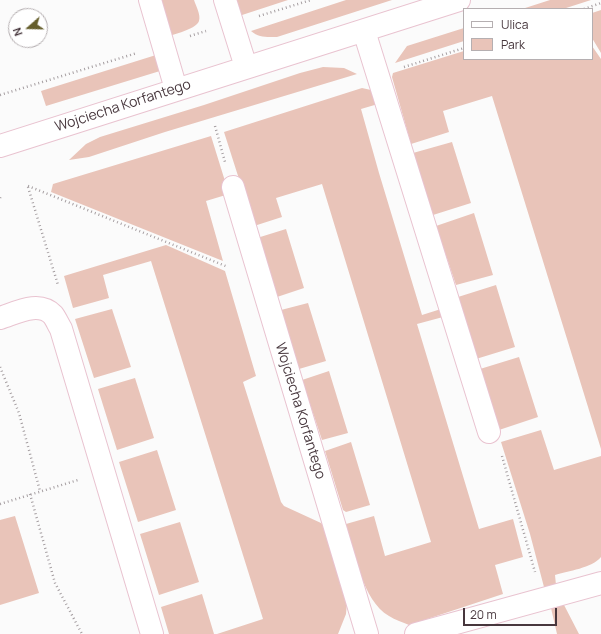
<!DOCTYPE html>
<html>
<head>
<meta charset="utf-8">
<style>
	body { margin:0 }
	#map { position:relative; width:601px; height:634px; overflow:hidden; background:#fbfbfb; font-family:Manrope,sans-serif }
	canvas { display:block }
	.legend { position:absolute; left:463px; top:8px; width:130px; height:52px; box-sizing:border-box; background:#fff; border:1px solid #b5afb1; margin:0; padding:5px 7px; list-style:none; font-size:12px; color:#47373d }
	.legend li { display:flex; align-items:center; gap:8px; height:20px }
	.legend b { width:20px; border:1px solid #b5afb1 }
	.north { position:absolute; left:8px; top:8px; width:40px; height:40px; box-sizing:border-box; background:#fff; border:1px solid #b5afb1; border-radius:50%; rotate:250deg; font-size:11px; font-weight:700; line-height:16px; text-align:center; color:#47373d }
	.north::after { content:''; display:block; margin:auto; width:14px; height:18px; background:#655e2b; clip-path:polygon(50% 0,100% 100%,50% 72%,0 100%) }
	.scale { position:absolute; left:463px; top:608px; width:94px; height:18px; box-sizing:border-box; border:2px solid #47373d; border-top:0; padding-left:5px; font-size:12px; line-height:14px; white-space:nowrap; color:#47373d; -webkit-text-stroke:3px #fff; paint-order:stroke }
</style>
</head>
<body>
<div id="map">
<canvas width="601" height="634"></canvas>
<ul class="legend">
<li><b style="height:5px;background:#fff"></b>Ulica</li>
<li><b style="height:11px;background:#e9c4b9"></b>Park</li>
</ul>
<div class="north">N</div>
<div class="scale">20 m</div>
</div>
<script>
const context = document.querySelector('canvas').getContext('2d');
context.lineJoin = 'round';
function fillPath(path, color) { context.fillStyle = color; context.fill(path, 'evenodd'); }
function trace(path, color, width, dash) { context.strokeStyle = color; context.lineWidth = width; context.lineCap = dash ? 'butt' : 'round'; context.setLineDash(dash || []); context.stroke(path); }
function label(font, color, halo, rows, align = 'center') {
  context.font = font + ' Manrope,sans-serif'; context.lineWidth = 4; context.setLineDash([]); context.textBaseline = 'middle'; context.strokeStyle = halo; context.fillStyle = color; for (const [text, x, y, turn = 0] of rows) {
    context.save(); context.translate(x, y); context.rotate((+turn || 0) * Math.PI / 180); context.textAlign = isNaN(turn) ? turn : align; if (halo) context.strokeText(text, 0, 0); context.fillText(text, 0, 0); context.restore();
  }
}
fillPath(new Path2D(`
	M155,0H194C196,6 201,15 199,21C196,30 168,36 159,39Z
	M234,0H288L239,16Z
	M346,0H392L277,37C266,37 259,38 251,31Z
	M550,0H591L563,9H522Z
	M601,10V53L592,38V13Z
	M464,28V41L395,63L407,46Z
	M592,46L601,59V449L492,96L443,111L449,132L411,144L392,77L393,73L464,51V59H592Z
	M156,55L160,71L46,106L41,91Z
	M323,67L344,68L357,74L165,132L89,157L69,160L86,144L100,137L204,105L300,73Z
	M362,88L371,90L378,104L361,109L379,173L422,315L441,309L443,317L417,324L479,529L513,519L523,557L495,565L503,594L409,625C403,622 395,620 389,616C362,600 355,553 346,524L374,516L385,556L431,542L322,184L276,198L282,217L254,226L224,132Z
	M211,136L229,194L206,201L223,261L51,192L53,184Z
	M452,142L471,203L433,215L413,153Z
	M474,213L493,275L456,285L436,226Z
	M286,229L304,288L277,297L257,238Z
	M166,245L225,271L256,376L243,382L281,502L284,506L321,523L325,527L347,602L346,614L338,634H217L263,619L151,261L103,275L109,298L73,308L64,276Z
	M496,285L515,347L476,359L458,297Z
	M308,303L326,361L299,369L281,310Z
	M112,309L131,367L94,378L75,319Z
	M519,357L538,417L499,430L480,369Z
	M329,371L348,433L322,440L302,380Z
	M135,378L154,438L117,450L98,389Z
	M541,430L554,470L601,456V557C592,568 568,571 555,575L556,585L544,587L530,534L501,442Z
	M351,442L370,505L346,512L343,510L325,451Z
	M157,450L176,510L138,522L119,462Z
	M15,516L39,593L0,605V520Z
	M180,522L199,582L159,595L140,534Z
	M202,594L214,634H169L161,607Z
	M563,603L579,634H557L551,608Z`), '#e9c4b9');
const minor = new Path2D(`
	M150,0L176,89
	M225,0L246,67
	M364,31L489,432
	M0,146L459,0
	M233,187L367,634
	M0,318C16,313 39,300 53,315C56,319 58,324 61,329L152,634
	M416,634L601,583`);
trace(minor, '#e9c3d0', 24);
trace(new Path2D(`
	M584,9L601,3
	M259,16L311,0
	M190,36L206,31
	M404,67L464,48
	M0,95L137,53
	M215,126L225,162
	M28,186L228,267
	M28,187L58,285
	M0,198L1,195
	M0,367L19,413L40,491
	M502,456L535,572
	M30,494L55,583L82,634
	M0,504L78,480`), '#a59ea1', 2.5, [1, 3]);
trace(minor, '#fff', 22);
label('14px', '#47373d', '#fff', [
	["Wojciecha Korfantego",123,106,-18],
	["Wojciecha Korfantego",300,411,73]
]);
</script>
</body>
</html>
